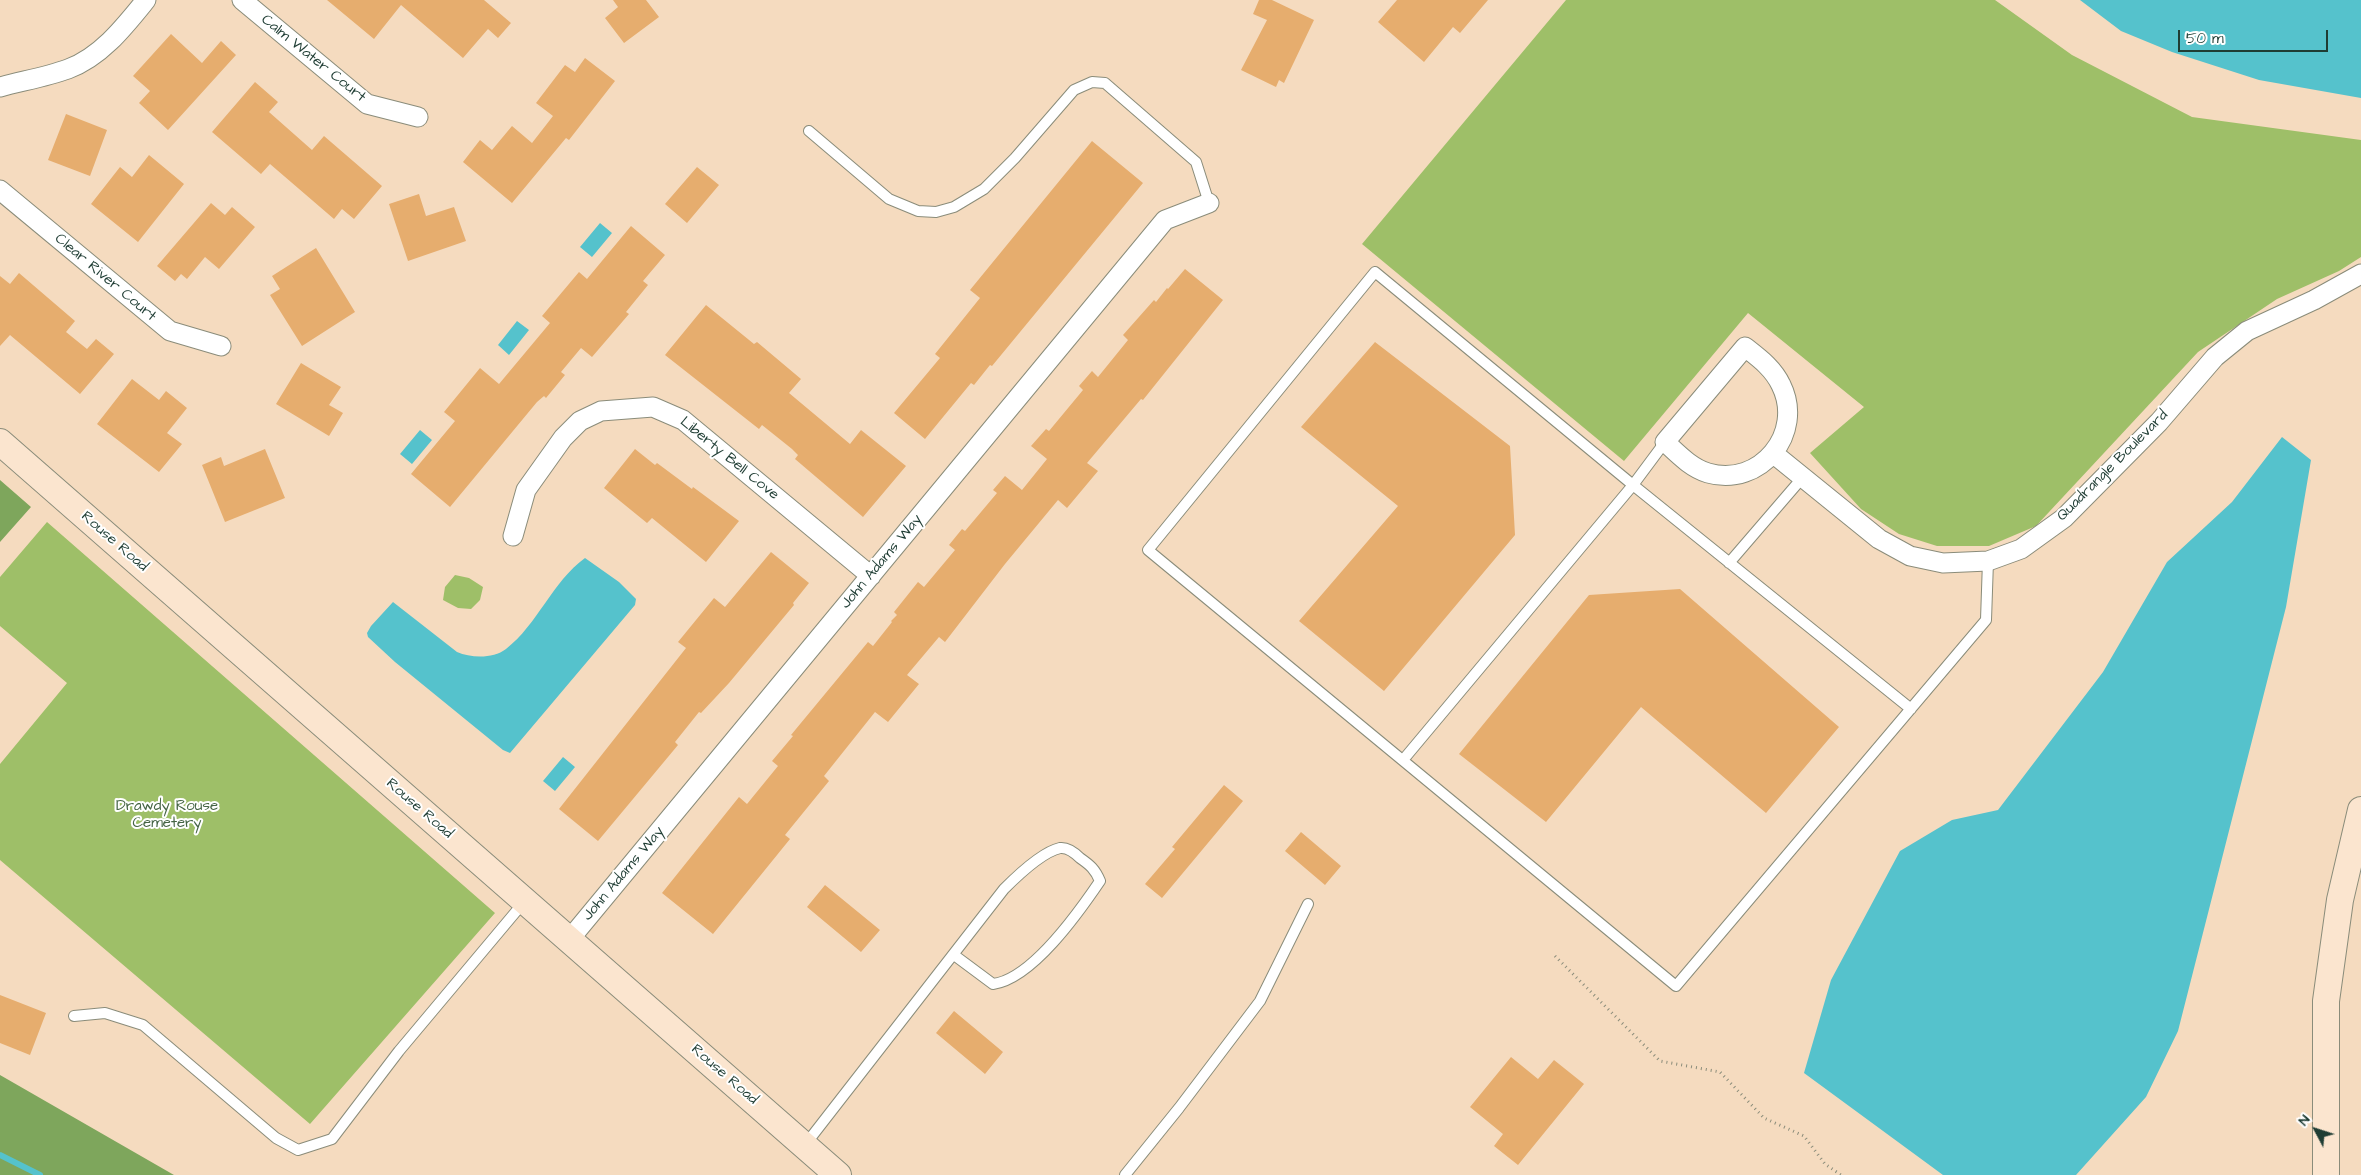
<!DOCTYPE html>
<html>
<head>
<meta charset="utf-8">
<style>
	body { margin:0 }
	#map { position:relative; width:2361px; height:1175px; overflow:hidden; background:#f5dbbf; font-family:"Architects Daughter",sans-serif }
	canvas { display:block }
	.north { position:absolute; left:2291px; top:1105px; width:50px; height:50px; -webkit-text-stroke:4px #fff; paint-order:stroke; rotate:310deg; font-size:14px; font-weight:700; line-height:20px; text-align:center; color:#1f3d34 }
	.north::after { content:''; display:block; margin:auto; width:18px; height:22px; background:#1f3d34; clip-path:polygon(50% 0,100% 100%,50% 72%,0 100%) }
	.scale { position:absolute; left:2178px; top:30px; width:150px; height:22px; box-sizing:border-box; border:2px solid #1f3d34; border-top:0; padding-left:6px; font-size:15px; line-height:18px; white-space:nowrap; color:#1f3d34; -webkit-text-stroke:4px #fff; paint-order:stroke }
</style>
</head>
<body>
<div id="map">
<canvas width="2361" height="1175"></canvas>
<div class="north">N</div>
<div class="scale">50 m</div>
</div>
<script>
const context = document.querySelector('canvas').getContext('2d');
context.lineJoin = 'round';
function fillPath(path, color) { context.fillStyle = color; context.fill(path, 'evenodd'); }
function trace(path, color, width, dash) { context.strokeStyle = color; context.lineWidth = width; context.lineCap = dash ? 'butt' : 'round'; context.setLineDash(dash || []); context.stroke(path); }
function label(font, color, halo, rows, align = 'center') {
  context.font = font + ' "Architects Daughter",sans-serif'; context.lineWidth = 4; context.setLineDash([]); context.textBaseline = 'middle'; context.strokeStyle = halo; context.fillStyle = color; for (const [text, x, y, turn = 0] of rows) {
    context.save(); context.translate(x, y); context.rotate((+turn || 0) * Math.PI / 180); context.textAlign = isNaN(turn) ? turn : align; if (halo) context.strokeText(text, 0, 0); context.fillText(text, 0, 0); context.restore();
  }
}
fillPath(new Path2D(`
	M1566,0H1995L2072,55L2192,117L2361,140V257L2339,271L2277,299L2198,352L2036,526L1989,546H1937L1899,534L1861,509L1810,453L1864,407L1748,313L1624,461L1362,244Z
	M47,522L495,913L310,1124L0,860V764L67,683L0,626V577Z
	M455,575L469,578L483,587L480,600L471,609L458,608L443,600L445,587Z`), '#9ebf68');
fillPath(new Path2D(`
	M0,480L31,507L0,542Z
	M0,1075L174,1175H0Z`), '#7ea65c');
fillPath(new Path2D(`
	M2080,0H2361V98L2259,80L2172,52L2121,31Z
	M600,223L612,233L592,257L580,247Z
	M517,321L529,330L509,355L498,345Z
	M420,430L432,440L412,464L400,454Z
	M2282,437L2311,460L2286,607L2178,1031L2146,1097L2076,1175H1943L1804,1073L1831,980L1900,851L1952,820L1998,810L2103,672L2167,562L2232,502Z
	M585,558L619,582L636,599L635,605L510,753L503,750L395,662L368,637L367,633L371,626L393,602L457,652C471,658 493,659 506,649C538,624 552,582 585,558Z
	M563,757L575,767L555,791L543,781Z`), '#55c2cc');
trace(new Path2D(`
	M0,1155L40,1175`), '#55c2cc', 6);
fillPath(new Path2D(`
	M327,0H484L511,23L498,38L488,29L463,58L401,5L374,39Z
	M613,0H646L659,17L624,43L605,18L618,7Z
	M1259,0H1272L1314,20L1284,83L1279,80L1276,87L1241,70L1267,20L1253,14Z
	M1397,0H1488L1460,33L1453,27L1424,62L1378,22Z
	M171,34L202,63L221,41L236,55L168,130L139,103L150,91L133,76Z
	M585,58L615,81L569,140L566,138L512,203L463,162L480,140L492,150L512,126L532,143L553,116L536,103L565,65L575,72Z
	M255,82L278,102L269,112L312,150L324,136L382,186L354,219L342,209L334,219L270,164L261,174L212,132Z
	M66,114L107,130L90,176L48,160Z
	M1092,141L1143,183L992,366L990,365L974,385L971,383L925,439L894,413L940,358L935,354L980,298L970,290Z
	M149,155L184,184L138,242L91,204L120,167L132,177Z
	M697,167L719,185L687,223L665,204Z
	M419,194L426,216L454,207L466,241L408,261L389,204Z
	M211,203L225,215L232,207L255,227L219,269L205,257L187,279L181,274L175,281L157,266Z
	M631,226L665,255L643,281L648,285L626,312L629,314L592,357L581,348L561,372L565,375L546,398L544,396L537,402L450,507L411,474L455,421L444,412L480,368L499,384L550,323L542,316L579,272L587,279Z
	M316,248L355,312L302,346L270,295L280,289L272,276Z
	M1185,269L1223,300L1143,400L1141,399L1087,463L1098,471L1067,508L1058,500L1005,564L945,642L939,637L907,675L919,684L888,722L875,712L824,776L829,781L785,835L790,839L713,934L662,893L739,797L747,804L778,766L772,761L793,736L791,735L868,642L873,646L892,622L891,621L897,615L894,612L918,582L924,587L955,550L949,545L962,529L965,531L997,493L993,490L1005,476L1022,490L1047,459L1031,446L1046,429L1049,431L1083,390L1079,386L1092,371L1098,377L1128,340L1123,335L1154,300L1156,302L1167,288L1168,289Z
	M19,273L75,321L66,332L87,349L96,339L114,354L80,394L10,335L0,346V276L10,284Z
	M706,305L754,344L757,342L801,379L789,393L850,444L861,430L906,466L863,517L795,459L798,455L792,449L762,425L759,429L665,355Z
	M1375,342L1510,446L1515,535L1384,691L1299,621L1398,506L1301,427Z
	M301,363L341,387L329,405L343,413L329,436L276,404Z
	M132,379L159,400L166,391L187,408L167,433L182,444L159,472L97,424Z
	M265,449L285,498L225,522L202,465L221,457L224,466Z
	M635,449L655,465L657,463L692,489L693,487L739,521L706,562L652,518L647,523L604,488Z
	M771,552L809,583L793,603L794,605L729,683L701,713L699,712L675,742L678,745L598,841L559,809L686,648L678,642L714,598L725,607Z
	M1680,589L1839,727L1766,813L1641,707L1546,822L1459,754L1589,595Z
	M1224,785L1243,801L1162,898L1145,884L1175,849L1172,847Z
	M1301,832L1341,866L1325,885L1285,851Z
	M825,885L880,930L861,952L807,907Z
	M0,995L46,1013L30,1055L0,1043Z
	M954,1011L1003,1052L985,1074L936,1033Z
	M1511,1057L1538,1079L1554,1060L1584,1084L1518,1165L1494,1146L1503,1134L1470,1107Z`), '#e6ad6e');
const lane = new Path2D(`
	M809,131L889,199L918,211L936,212L954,207L984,189L1015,158L1074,90L1092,82L1105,83L1196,162L1209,203
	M1665,442L1633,485L1375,272L1148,550L1676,986L1986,620L1988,561
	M1729,563L1803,477
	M1403,760L1633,485L1911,709
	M74,1016L105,1013L143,1025L276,1138L298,1150L332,1139L399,1051L524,902
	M805,1145L1004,889C1017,876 1042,852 1060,848C1068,847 1075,853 1080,858C1090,865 1095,869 1100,881C1079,912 1032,979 993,984L954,955
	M1125,1175L1179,1108L1260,1001L1308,904`);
const street = new Path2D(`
	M242,0L367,104L418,117
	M0,87C22,81 46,77 68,69C101,57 125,26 146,0
	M0,190L170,331L221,346
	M1745,347C1759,358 1773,368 1781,385C1805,433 1760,488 1708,473C1691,468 1678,454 1665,442Z
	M1774,454L1879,539L1910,556L1943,563L1988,561L2021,549L2064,518L2159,422L2215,357L2247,331L2314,300L2361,274
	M513,536L526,490L563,438L580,421L601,411L653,407L683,420L871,576
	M569,940L1165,220L1209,203`);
const secondary = new Path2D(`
	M0,442L838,1175
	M2326,1175V1001L2340,900L2361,810`);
trace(lane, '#8a8c7a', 12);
trace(street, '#8a8c7a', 21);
trace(secondary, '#8a8c7a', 28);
trace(new Path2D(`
	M1555,956L1660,1061L1720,1072L1764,1118L1804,1136L1825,1164L1841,1175`), '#8a8c7a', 3, [1, 4]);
trace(lane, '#fff', 10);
trace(street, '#fff', 19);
trace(secondary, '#fbe5cf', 26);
label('15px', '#1f3d34', '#fff', [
	["Calm Water Court",313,59,39],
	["Clear River Court",105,278,40],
	["Liberty Bell Cove",729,459,39],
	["Quadrangle Boulevard",2113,466,-45],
	["Rouse Road",114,542,41],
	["John Adams Way",882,562,-50],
	["Rouse Road",419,809,41],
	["John Adams Way",624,874,-50],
	["Rouse Road",724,1075,41]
]);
label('15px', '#456444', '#fff', [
	["Drawdy Rouse",167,807],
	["Cemetery",167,824]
]);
</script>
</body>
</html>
